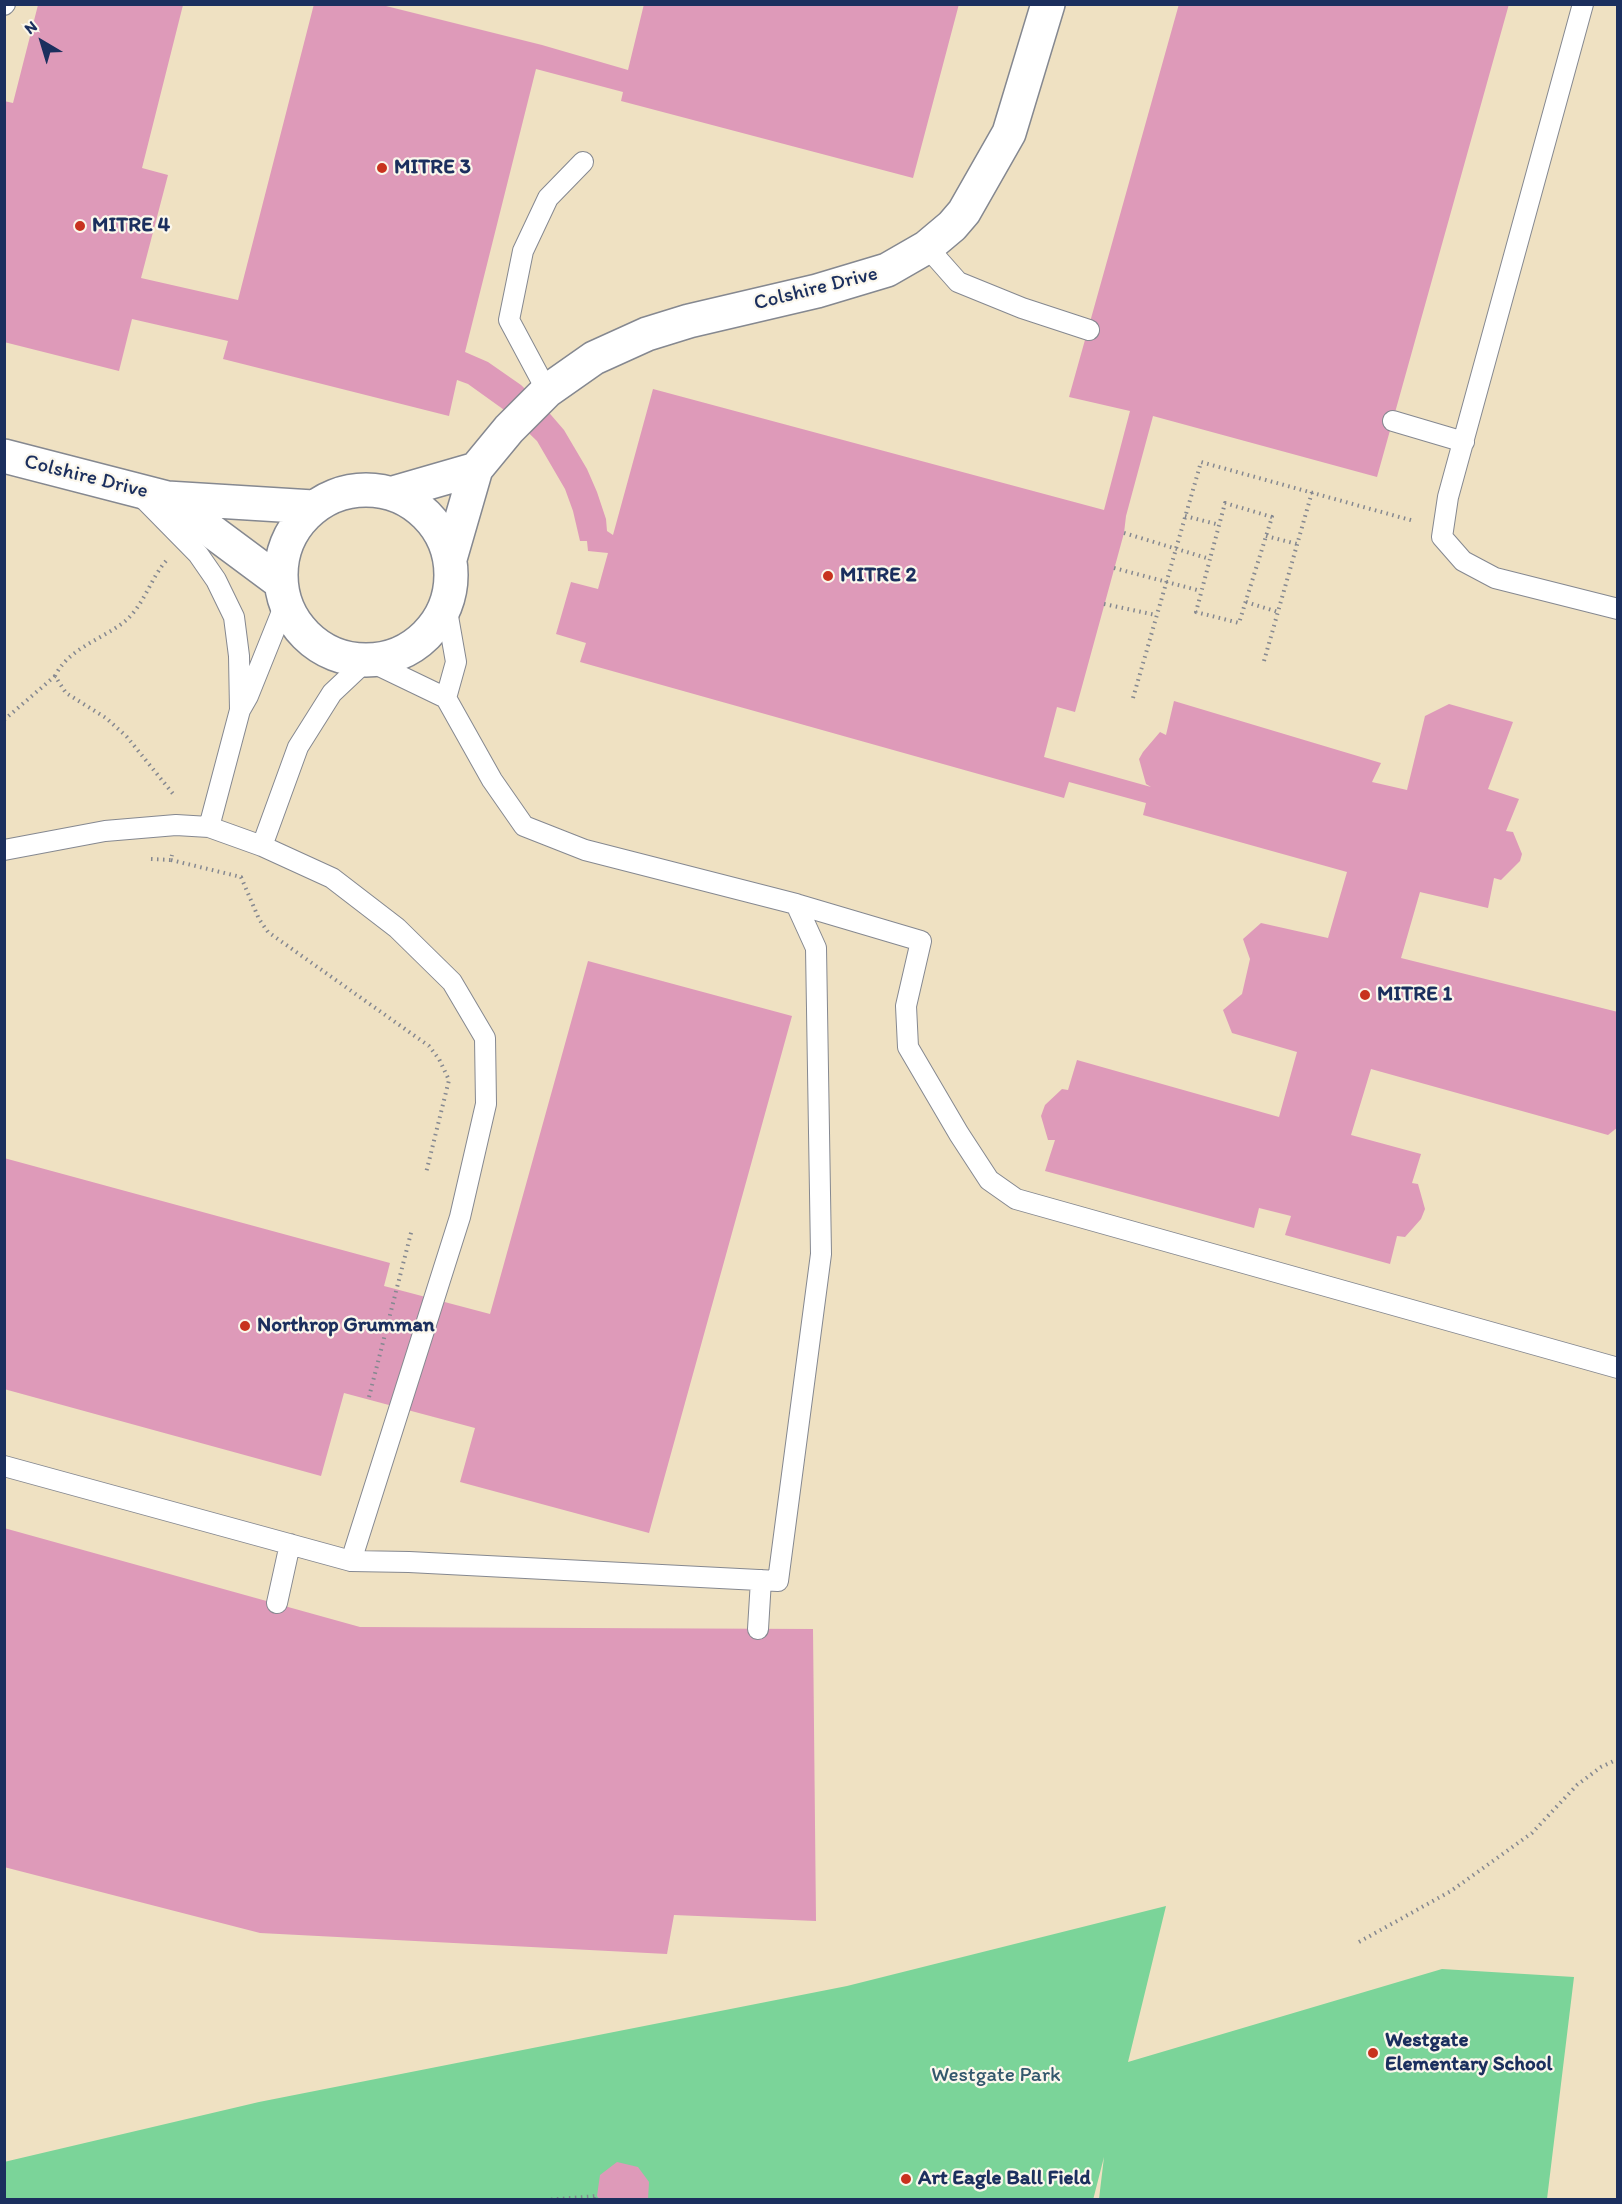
<!DOCTYPE html>
<html>
<head>
<meta charset="utf-8">
<style>
	body { margin:0 }
	#map { position:relative; width:1622px; height:2204px; overflow:hidden; background:#efe1c2; font-family:Itim,sans-serif }
	canvas { display:block }
	.frame { position:absolute; inset:0; border:6px solid #1b2f5e; pointer-events:none }
	.north { position:absolute; left:12px; top:12px; width:60px; height:60px; -webkit-text-stroke:4px #fbf7ec; paint-order:stroke; rotate:322deg; font-size:16px; font-weight:700; line-height:24px; text-align:center; color:#1b2f5e }
	.north::after { content:''; display:block; margin:auto; width:21px; height:27px; background:#1b2f5e; clip-path:polygon(50% 0,100% 100%,50% 72%,0 100%) }
</style>
</head>
<body>
<div id="map">
<canvas width="1622" height="2204"></canvas>
<div class="frame"></div>
<div class="north">N</div>
</div>
<script>
const context = document.querySelector('canvas').getContext('2d');
context.lineJoin = 'round';
function fillPath(path, color) { context.fillStyle = color; context.fill(path, 'evenodd'); }
function trace(path, color, width, dash) { context.strokeStyle = color; context.lineWidth = width; context.lineCap = dash ? 'butt' : 'round'; context.setLineDash(dash || []); context.stroke(path); }
function label(font, color, halo, rows, align = 'center') {
  context.font = font + ' Itim,sans-serif'; context.lineWidth = 4.5; context.setLineDash([]); context.textBaseline = 'middle'; context.strokeStyle = halo; context.fillStyle = color; for (const [text, x, y, turn = 0] of rows) {
    context.save(); context.translate(x, y); context.rotate((+turn || 0) * Math.PI / 180); context.textAlign = isNaN(turn) ? turn : align; if (halo) context.strokeText(text, 0, 0); context.fillText(text, 0, 0); context.restore();
  }
}
fillPath(new Path2D(`
	M1166,1906L1128,2062L1442,1969L1574,1977L1547,2199H1099L1104,2157L1093,2200H5L4,2162L259,2102L847,1986Z`), '#7bd499');
fillPath(new Path2D(`
	M314,4H378L542,45L628,70L644,4H959L913,178L621,101L623,92L536,69L465,352L488,362L521,385L545,408L564,430L587,469L597,492L606,519L607,531L613,535L653,389L1104,510L1130,411L1069,397L1179,4H1509L1377,477L1153,416L1126,516L1124,533L1075,712L1057,707L1044,757L1151,787L1146,784L1139,759L1143,752L1160,732L1166,735L1174,701L1381,763L1372,782L1407,790L1425,716L1449,704L1513,722L1488,789L1519,799L1506,831L1513,832L1522,854L1520,861L1501,880L1494,878L1488,908L1420,892L1401,958L1618,1012V1127L1608,1135L1371,1069L1351,1135L1421,1154L1412,1183L1418,1184L1425,1209L1421,1219L1405,1237L1397,1236L1390,1264L1285,1235L1291,1216L1259,1208L1254,1228L1045,1171L1055,1140H1048L1041,1116L1045,1105L1062,1089L1068,1090L1077,1060L1279,1117L1297,1052L1232,1033L1223,1010L1242,994L1250,959L1243,939L1261,923L1328,938L1347,872L1143,815L1146,803L1069,782L1064,798L580,662L586,643L556,634L571,582L598,589L608,553L588,551L587,541H580L573,511L565,489L537,441L507,412L468,384L457,380L449,416L223,359L228,341L132,319L119,371L4,342V101L13,103L38,5H183L142,168L168,175L141,278L238,300Z
	M588,961L792,1016L649,1533L460,1482L475,1428L344,1393L321,1476L4,1389V1158L390,1263L384,1286L490,1314Z
	M4,1528L360,1627L813,1629L816,1921L674,1915L667,1954L260,1933L4,1867Z
	M617,2162L638,2167L649,2182L648,2200H600L597,2196L600,2175Z`), '#de9ab9');
const service = new Path2D(`
	M1583,4L1448,497L1442,537L1463,561L1495,578L1618,609
	M4,5L5,4
	M927,247L958,282L1022,308L1089,330
	M547,391L509,320L523,251L548,198L583,162
	M1393,421L1464,442
	M139,494L198,554L216,580L234,617L239,656L240,710
	M446,605L456,662L446,698
	M209,827L240,710L248,696L285,604
	M4,850L105,831L176,825L209,827L262,846L332,878L397,928L452,982L485,1038L486,1104L460,1217L351,1561
	M796,904L921,941L906,1006L908,1047L959,1134L989,1180L1016,1199L1618,1368
	M4,1466L351,1561L409,1562L778,1581L821,1254L816,948L796,904L585,850L524,826L492,780L446,698L367,660L332,693L298,747L262,846
	M277,1603L290,1544
	M758,1629L761,1580`);
const minor = new Path2D(`
	M4,456L167,498L313,507
	M281 575a85 85 0 1 1 170 0a85 85 0 1 1-170 0Z
	M393,493L476,469
	M167,498L280,582
	M450,559L476,469L509,429L547,391L594,358L647,334L689,321L817,291L887,270L927,247L952,226L964,212L1009,133L1048,4`);
trace(service, '#858890', 22);
trace(minor, '#858890', 36);
trace(new Path2D(`
	M1185,516L1220,525
	M1124,533L1210,559L1196,612L1239,623L1272,517L1225,503L1210,559
	M1266,536L1297,544
	M166,561C150,579 144,606 124,622C101,640 69,648 55,676L66,693L106,718L127,737L174,795
	M1114,568L1201,591
	M1246,602L1278,612
	M1104,604L1156,615
	M1264,661L1312,492
	M1133,698L1201,462L1414,521
	M4,720L55,676
	M151,859L171,860L172,855
	M171,860L241,877L259,919L268,932L429,1046L439,1059L449,1080L426,1173
	M369,1397L412,1229
	M1359,1942L1451,1891L1532,1833L1577,1785L1601,1767L1618,1759
	M545,2200L597,2196L595,2200`), '#858890', 4, [1.5, 4.5]);
trace(service, '#fff', 20);
trace(minor, '#fff', 33);
for (const [x, y, r, color] of [
	[382,168,6,"#c8321e"],
	[80,226,6,"#c8321e"],
	[828,576,6,"#c8321e"],
	[1365,995,6,"#c8321e"],
	[245,1326,6,"#c8321e"],
	[1373,2053,6,"#c8321e"],
	[906,2179,6,"#c8321e"]
]) { const dot = new Path2D(); dot.arc(x, y, r, 0, 2 * Math.PI); context.fillStyle = color; context.fill(dot); trace(dot, '#fbf7ec', 2); }
label('bold 21px', '#1b2f5e', '#fbf7ec', [
	["MITRE 3",394,168],
	["MITRE 4",92,226],
	["MITRE 2",840,576],
	["MITRE 1",1377,995],
	["Northrop Grumman",257,1326],
	["Westgate",1385,2041],
	["Elementary School",1385,2065],
	["Art Eagle Ball Field",918,2179]
], 'left');
label('21px', '#1b2f5e', '#fbf7ec', [
	["Colshire Drive",816,289,-14],
	["Colshire Drive",86,477,14]
]);
label('21px', '#33586d', '#fbf7ec', [
	["Westgate Park",996,2076]
]);
</script>
</body>
</html>
